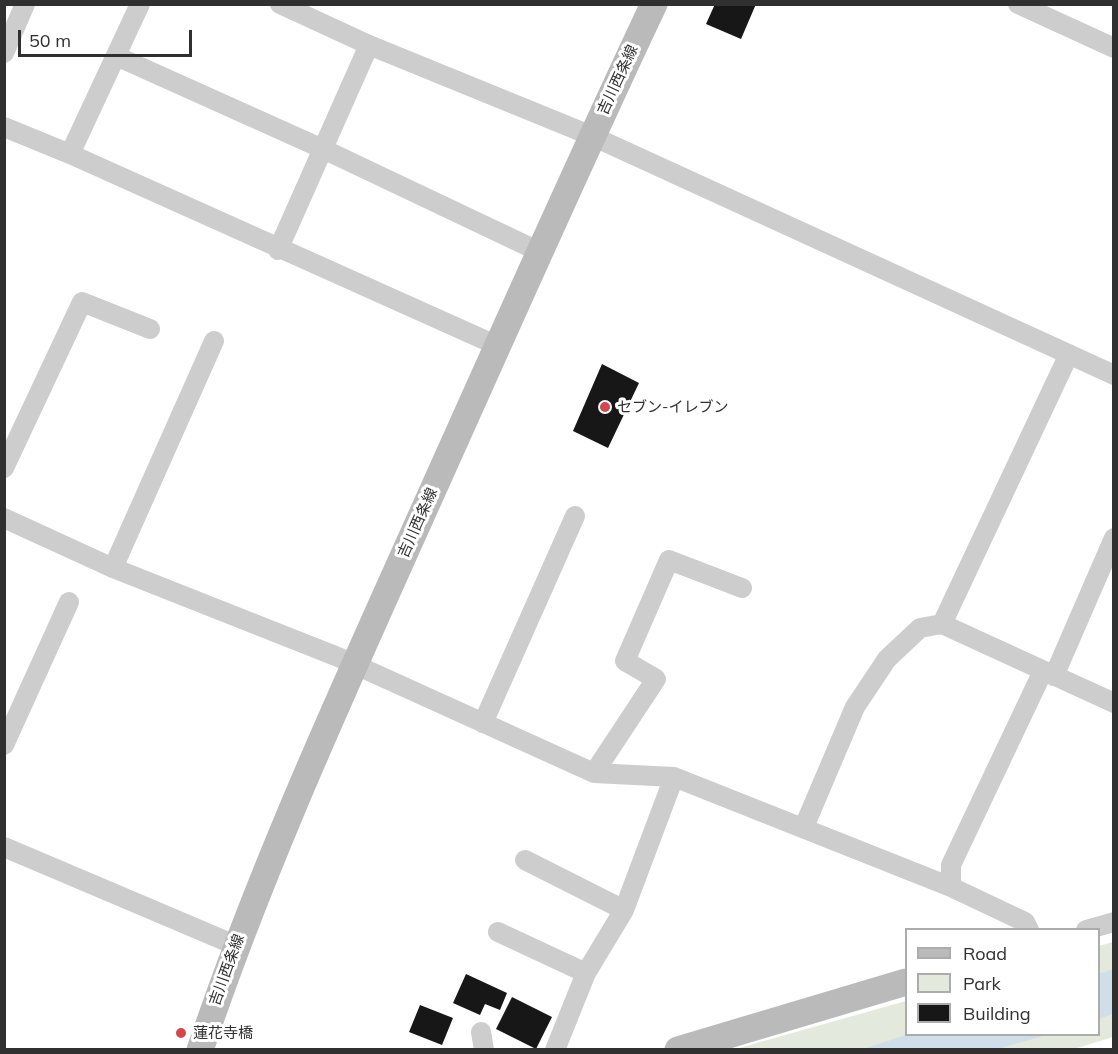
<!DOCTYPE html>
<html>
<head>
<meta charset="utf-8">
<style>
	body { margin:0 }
	#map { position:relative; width:1118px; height:1054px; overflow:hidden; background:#fff; font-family:Mulish,sans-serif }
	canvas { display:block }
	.frame { position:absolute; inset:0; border:6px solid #303030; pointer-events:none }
	.legend { position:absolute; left:905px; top:928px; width:195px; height:108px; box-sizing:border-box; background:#fff; border:2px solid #acacac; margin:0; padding:8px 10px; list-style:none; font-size:18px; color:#303030 }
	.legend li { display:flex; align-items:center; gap:12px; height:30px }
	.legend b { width:30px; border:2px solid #acacac }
	.scale { position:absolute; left:18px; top:30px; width:174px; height:27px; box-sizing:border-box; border:3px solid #303030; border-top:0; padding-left:8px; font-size:18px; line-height:21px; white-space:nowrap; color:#303030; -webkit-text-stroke:4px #fff; paint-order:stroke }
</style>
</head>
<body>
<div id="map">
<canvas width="1118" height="1054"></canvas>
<div class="frame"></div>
<ul class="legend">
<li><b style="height:8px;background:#bababa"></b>Road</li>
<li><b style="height:16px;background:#e3e9dd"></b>Park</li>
<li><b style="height:16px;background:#171717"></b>Building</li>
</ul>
<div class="scale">50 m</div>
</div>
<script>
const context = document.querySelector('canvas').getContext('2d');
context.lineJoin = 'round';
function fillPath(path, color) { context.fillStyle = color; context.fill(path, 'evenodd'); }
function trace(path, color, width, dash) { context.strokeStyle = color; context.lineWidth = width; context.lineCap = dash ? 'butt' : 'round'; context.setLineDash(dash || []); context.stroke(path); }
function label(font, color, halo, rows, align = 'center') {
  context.font = font + ' Mulish,"Noto Sans JP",sans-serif'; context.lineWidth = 6; context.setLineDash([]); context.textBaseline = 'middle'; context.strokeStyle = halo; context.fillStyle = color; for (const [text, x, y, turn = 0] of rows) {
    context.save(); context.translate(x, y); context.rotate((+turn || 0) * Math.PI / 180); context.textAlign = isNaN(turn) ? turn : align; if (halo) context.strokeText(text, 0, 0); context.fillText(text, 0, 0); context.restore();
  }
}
fillPath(new Path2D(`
	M1113,942V1037L1074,1049L732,1050L906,1001V1034H1098L1099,946Z`), '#e3e9dd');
fillPath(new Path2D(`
	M1113,969V1014L1099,1019V974Z
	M909,1034H1047V1035L997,1049H863Z`), '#cfdee9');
fillPath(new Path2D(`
	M715,4H756L741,39L706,24Z
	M602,364L639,383L608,448L573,431Z
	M466,974L507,993L500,1010L485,1004L480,1015L453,1003Z
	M512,997L552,1017L536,1049L496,1029Z
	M420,1005L453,1018L442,1045L409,1032Z`), '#171717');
trace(new Path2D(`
	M140,4L70,154L498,346
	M280,4L369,45L592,136L1114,375
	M1018,4L1114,48
	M4,53L25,4
	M116,56L323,149L540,252
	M4,127L70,154
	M278,250L369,45
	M4,468L82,302L150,329
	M4,518L113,568L338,657L594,773L674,777L951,887L1025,922L1029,930
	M113,568L214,341
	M942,624L1114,703
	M1054,676L1114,538
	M483,723L575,516
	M4,745L69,602
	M594,773L656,679L625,661L669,560L742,588
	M804,827L855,707L887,659L920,628L942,624L1069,354
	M4,847L235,945
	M525,860L624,910
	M951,887V865L1043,671
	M1086,930L1114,922
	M498,932L586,973
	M481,1032L484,1050
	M555,1050L586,973L624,910L674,777`), '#cdcdcd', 20);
trace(new Path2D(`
	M200,1050C261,869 341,695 419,521C497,348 573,175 654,4
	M678,1050L906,982`), '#bababa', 27);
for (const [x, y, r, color] of [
	[605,407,6,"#d3474e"],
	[181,1033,6,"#d3474e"]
]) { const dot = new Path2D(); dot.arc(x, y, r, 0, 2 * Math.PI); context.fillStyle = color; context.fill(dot); trace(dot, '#fff', 2); }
label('15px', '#303030', '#fff', [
	["吉川西条線",618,80,-65],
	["吉川西条線",418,523,-66],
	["吉川西条線",227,970,-70]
]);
label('15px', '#303030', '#fff', [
	["セブン-イレブン",617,407],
	["蓮花寺橋",193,1033]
], 'left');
</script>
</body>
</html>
